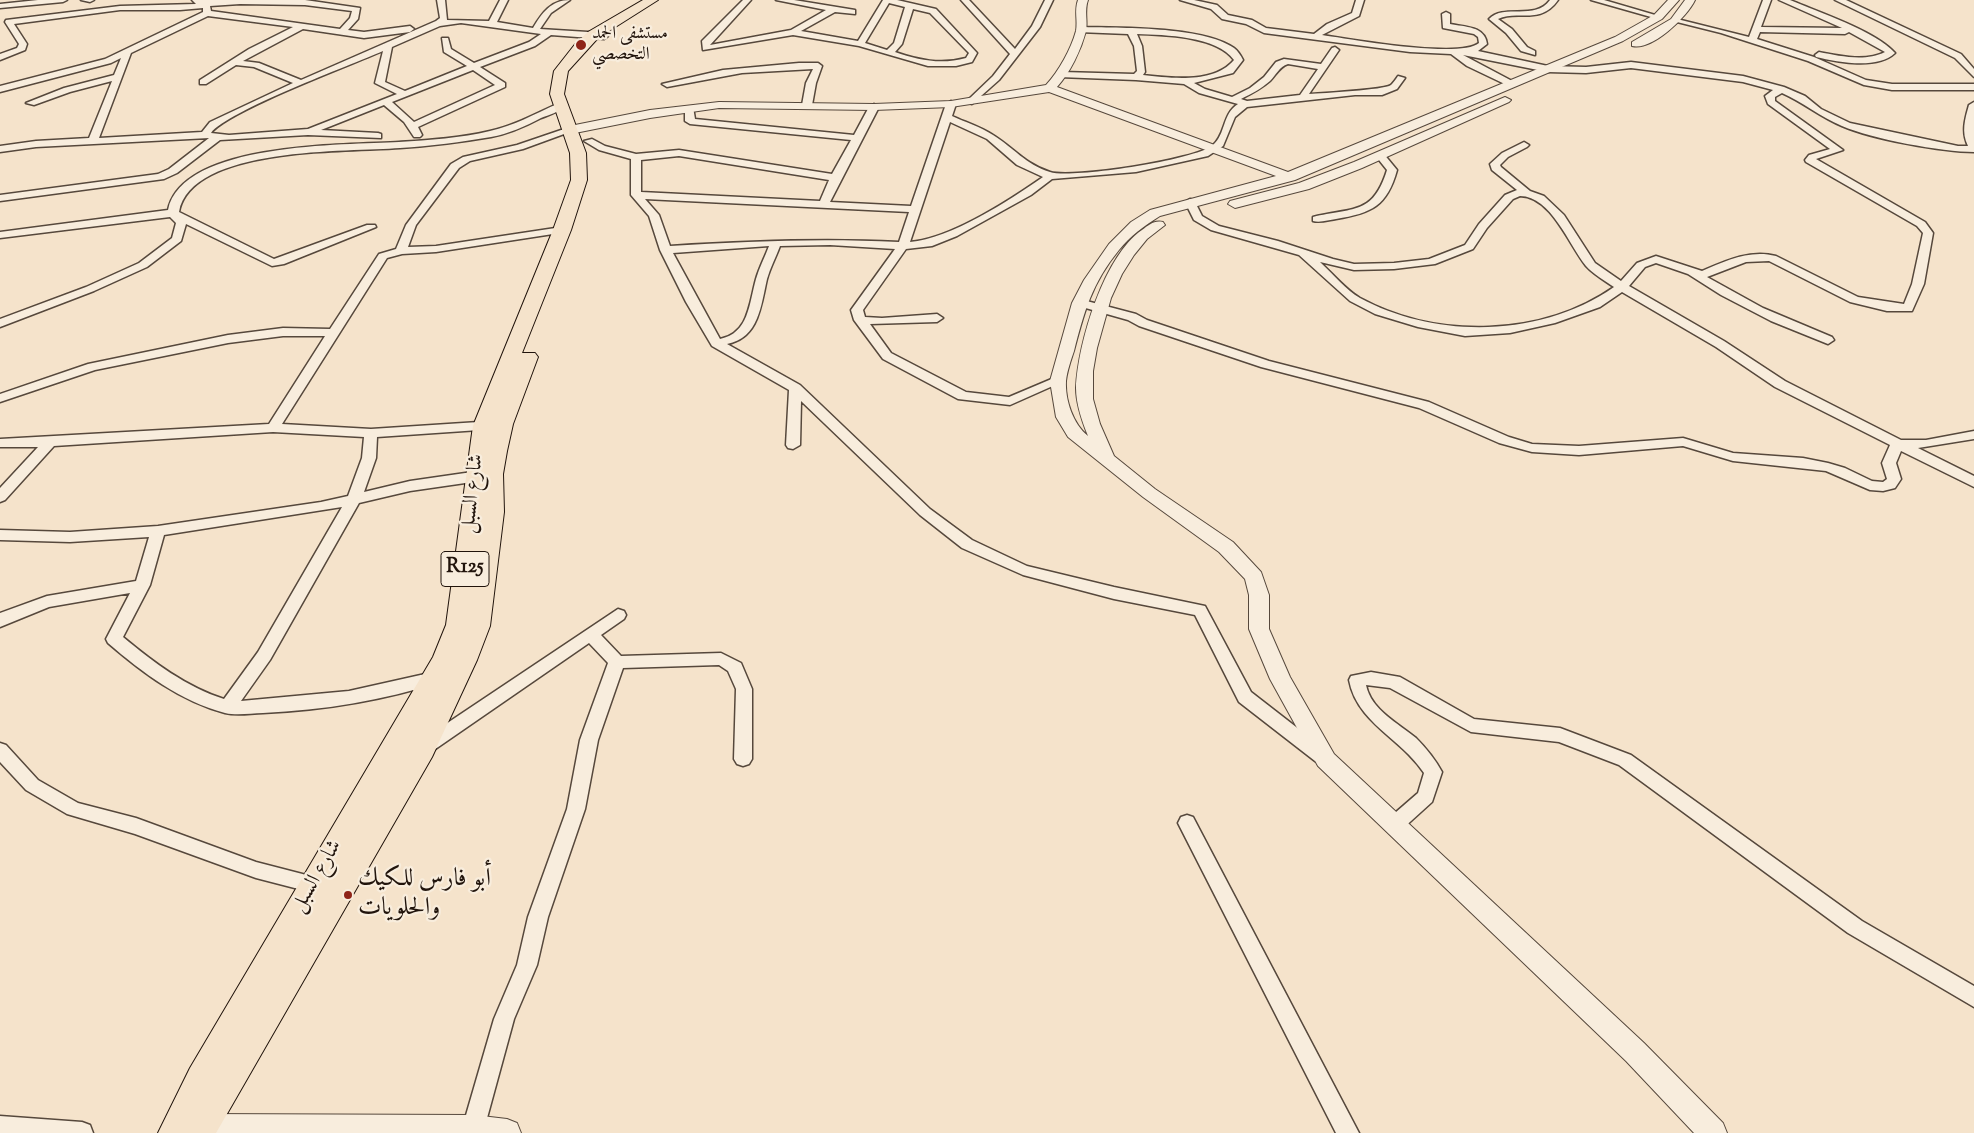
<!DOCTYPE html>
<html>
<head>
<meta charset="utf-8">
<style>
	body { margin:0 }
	canvas { display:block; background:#f5e3cb }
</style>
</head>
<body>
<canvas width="1974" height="1133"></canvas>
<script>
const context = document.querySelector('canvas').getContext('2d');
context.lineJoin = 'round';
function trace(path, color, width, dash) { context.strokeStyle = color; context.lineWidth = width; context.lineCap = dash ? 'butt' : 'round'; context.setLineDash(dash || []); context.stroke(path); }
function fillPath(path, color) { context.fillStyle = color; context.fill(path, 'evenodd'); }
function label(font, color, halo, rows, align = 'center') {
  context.font = font + ' "Sorts Mill Goudy",Amiri,serif'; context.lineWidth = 4.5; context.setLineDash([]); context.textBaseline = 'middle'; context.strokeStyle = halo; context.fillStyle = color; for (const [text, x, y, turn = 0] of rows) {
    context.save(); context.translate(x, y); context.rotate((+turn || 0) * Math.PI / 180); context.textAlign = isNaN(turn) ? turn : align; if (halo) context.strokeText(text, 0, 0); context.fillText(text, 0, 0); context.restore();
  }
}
const minor = new Path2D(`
	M38,0H67L63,2L0,8V4Z
	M81,0H94L90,2Z
	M192,0H305L360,8L358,19L348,30L364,32L410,26L414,29L410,32L364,38L303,29L243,61L259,63L301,80L436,21L440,18L437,0H445L447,20L489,21L500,0H508L497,22L533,28C542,13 551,0 570,0L551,13L540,29L604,33L608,36L604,39L551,35L535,46L480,67L505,83V87L418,127L422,135L420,137H414L404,122L384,105L321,130L378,133L381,134V138L308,135L220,140L177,173L164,179L0,201V195L158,174L169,169L209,138L36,147L0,152V146L36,141L89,138L112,81L70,92L34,105L26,103L64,88L114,75L121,58L111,63L0,92V86L105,59L203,12V8L180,10H120L14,24L27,44L25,50L0,60V54L17,48L19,44L5,22L6,20L120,6L196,4ZM240,4L305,5L352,11L350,18L340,29L211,11L210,6ZM208,16L293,27L249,49L200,80V84H206L236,65L254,67L293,83L210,122L202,132L99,138L131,53ZM461,23L541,34L529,42L474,63L451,49L448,38H442L444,52L467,66L405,91L385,82L392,47L440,26ZM383,51L375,83L397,94L308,129L229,135L211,133C227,111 351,65 383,51ZM473,70L495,85L414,122L392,102Z
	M743,0H751L710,45L791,30L826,10L776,0H794L855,10V14L835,12L801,31L858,41L883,0H897L936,9L977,53L972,62L956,66H928L859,46L793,35L703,50L702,41ZM889,3L905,7L894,43L887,50L865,43ZM913,9L930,13L969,53L966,58C941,65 918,60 895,52L902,44Z
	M961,0H969L1015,49L1032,26L1045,0H1053L1040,27L999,80L972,104L969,103V99L993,76L1010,54Z
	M1180,0H1194L1217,5L1228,15L1252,20L1266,28L1314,34L1327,24L1352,13L1356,0H1364L1359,16L1322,35C1350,39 1460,59 1479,43L1478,37L1474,34L1443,28L1442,14L1446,12L1450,14V24C1465,27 1485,26 1487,44L1478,51L1548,66L1586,67L1631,62L1743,76L1784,87L1805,96L1821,109L1850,123L1958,146H1968C1961,132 1965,119 1969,105L1974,102V152C1942,152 1872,139 1842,126C1820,117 1803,102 1782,93L1775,97V101L1843,150L1816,159L1925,222L1933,233L1924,284L1912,311H1887L1850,302L1769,261L1746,262L1707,277L1763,308L1832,337L1834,340L1828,344L1771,321L1721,295L1688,274L1656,263L1645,267L1629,286L1724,341L1785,381L1901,440H1926L1974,431V439L1918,448L1974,476V487L1901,451L1896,463L1901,479L1895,488L1883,491L1870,490L1826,471L1733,461L1683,446L1579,455L1532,452L1499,443L1419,408L1261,367L1139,326L1128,320L1075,305V301L1079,299L1136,314L1147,320L1269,361L1429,402L1509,437L1532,444L1579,446L1683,438L1733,453L1803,458L1828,463L1845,468L1872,481L1883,482L1887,479L1882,463L1890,445L1775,387L1716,347L1622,292L1600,307L1555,323L1510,333L1465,336L1418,327L1375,314L1350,301L1299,255L1211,230L1194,220L1185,202L1190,199L1194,200L1202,216L1219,226L1278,241L1333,259L1354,264L1394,263L1429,259L1465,245L1479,224L1505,195L1517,190L1492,170L1490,164L1502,153L1524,142L1529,145L1527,147L1508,157L1500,165L1501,167L1530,191L1544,196L1564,215L1595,263L1621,281L1637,263L1656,256L1702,271C1725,261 1750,249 1776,256L1858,297L1904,304L1912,284L1923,233L1917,226L1806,162L1805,160L1809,155L1830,149L1768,104L1765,96L1773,90L1743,82L1631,68L1586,73L1548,72L1463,55L1514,82V86L1511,87L1467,66L1451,54L1410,52L1264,33L1246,24L1222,19L1211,9ZM1520,196C1551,196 1569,245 1586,266C1593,274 1605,281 1614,287C1542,337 1438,340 1360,298C1346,290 1333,274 1320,262L1354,270L1394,269L1435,264L1473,249L1487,228L1513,199Z
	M1550,0H1558C1540,26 1517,9 1498,19L1512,29L1527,47L1535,51V55L1521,51L1506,33L1489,19C1504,3 1535,21 1550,0Z
	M1591,0H1604L1662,17L1658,19Z
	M1763,0H1771L1761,27L1842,28L1779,0H1790C1818,12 1876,31 1895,53C1877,70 1838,62 1816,57L1815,55L1819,52C1840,56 1865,62 1885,52L1849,32L1845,34L1760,32L1757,39L1814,57L1866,80L1892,84H1974V90H1892L1864,85L1808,61L1721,33L1673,21L1677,19L1749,37Z
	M1835,0H1846L1961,54L1974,69V77L1955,58Z
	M1081,27C1118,28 1203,26 1234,48C1238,51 1241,56 1243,60L1233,73L1194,83L1205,89L1232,97L1250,88L1264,77L1276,62L1284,59L1321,64L1332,48L1335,47L1339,50L1309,94C1323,93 1384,90 1391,85C1393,83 1396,79 1398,76L1405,78L1397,89L1382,95H1355L1247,107L1235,117L1223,146L1208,156L1136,172L1052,179L1031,195L957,236L932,246L906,249L863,310L865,317L882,318L937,314L943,318L937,322L870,324L891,353L966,392L1009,397L1054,378H1062L1064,381L1010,405L958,399L883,359L854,320L851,310L895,249L830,245L780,246C776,257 770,268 767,279C761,305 759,338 727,344L800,385L930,509L972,540L1027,566L1114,587L1205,606L1251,692L1327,751L1330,756L1327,761L1321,763L1315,761L1239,702L1195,615L1114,599L1023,575L962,548L920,515L801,401L800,445L793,449L788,448L786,445L789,390L712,346L686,302L660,250L649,216L631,195V159L599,150L584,141L592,139L605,146L636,154L679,150L832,174L851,140L690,124L685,121V109L693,107L695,119L854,135L869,107L874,104L879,107L830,202L911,206L946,104L951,101L956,104L952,116C965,122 981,127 993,135C1014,148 1025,164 1050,172C1071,179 1196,160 1213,145C1226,134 1222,114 1238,104L1199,93L1184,84L1136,80L1059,77L1058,75L1062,72L1134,74L1137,71L1134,46L1128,34L1078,32V28ZM1137,34C1165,35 1217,36 1234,60C1214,84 1171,78 1143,75L1145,72L1142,46ZM1288,64L1318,69L1300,95L1247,101L1241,99C1251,94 1261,89 1270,81C1276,75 1279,67 1288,64ZM950,122L987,139L1017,165L1043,177C1010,200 950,239 910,242ZM679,156L829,180L820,201L641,192V160ZM645,199L909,212L899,242C822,238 747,241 670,246L659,215ZM769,246C765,257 759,268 756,279C749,304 749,333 720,339L673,253Z
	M799,63H818L822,66L816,83L812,105L807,108L802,105L806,83L813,69L742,73L667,87L662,84L723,70Z
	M557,104L565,106C559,112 549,115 541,118C526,126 508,134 491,137C462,142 430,146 400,148C349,152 191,146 179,212L274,259L367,225H375L376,227L284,264L272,266L186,224L181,241L147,267L94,291L0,327V319L86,287L139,263L172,238L176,223L170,217L0,238V232L168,210C182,142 345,145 399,142C429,140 461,138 490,131C513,126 535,114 557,104Z
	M567,128L575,130L523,149L470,161L459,168L416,225L408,247L436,246L562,227L566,228V232L436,252L402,254L387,258L282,424L371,429L494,421L501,425L494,429L377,437L376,458L364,492L410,481L486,470L493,475L486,480L410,491L359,503L270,660L241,701L349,691L434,672L440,674L442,678L440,682C382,701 324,710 263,713C251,713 238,716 225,713C180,701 143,673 108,643L106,639L130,593L49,607L0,627V613L47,596L136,581L149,537L70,542L0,540V530L70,532L158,526L321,502L348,496L362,458L364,437L273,432L54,446L5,500L0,502V488L38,447H0V439L269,424L325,336H283L228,343L95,370L0,402V394L88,364L228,335L283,328L330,329L379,254L396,249L406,225L451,164L463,157L517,145ZM342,507L258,652L224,699C186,687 153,662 123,637L150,585L164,535Z
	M1380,152L1383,153L1397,170C1387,206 1372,213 1336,219C1329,220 1320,223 1313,221V217C1352,207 1373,216 1387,170L1375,155Z
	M618,609L624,611L626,615L624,619L601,635L621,656L721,653L741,663L752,689V759L749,764L743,766L737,764L734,759L736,689L728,671L719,665L623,668L598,740L585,809L548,917L537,965L514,1019L484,1129L482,1133H464L462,1129L494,1019L517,965L528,917L567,809L580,740L608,663L589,643L431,752L425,754L419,752L416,747L419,742Z
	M1371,672L1400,677L1474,719L1560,728L1631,755L1862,921L1974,986V1007L1848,933L1619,765L1559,742L1471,732L1390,688L1366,685C1371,710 1398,723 1416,738C1426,748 1435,759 1442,772L1432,802L1400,831L1394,833L1388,831L1385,825L1388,819L1418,793L1424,773C1401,738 1357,723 1349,680L1351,676Z
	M0,743L6,745L38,780L78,803L136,818L256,862L314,877L321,879L323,885L321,891L314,893L256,878L135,834L67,814L26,790L0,762Z
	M1187,815L1193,817L1359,1133H1336L1178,823L1181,817Z
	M0,1116L82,1122L90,1125L93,1133H0Z`);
const tertiary = new Path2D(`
	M1078,0H1088C1084,11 1088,21 1086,31C1081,50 1070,73 1057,87L1288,172L1615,37L1654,15L1668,0H1679L1662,19L1623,41L1295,180L1160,216C1144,226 1130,236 1119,250C1092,283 1084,312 1074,351C1071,360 1067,371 1066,381C1065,400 1073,424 1088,436C1082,421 1076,404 1076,388C1078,342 1104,256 1142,230C1149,225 1154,220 1163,222L1165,225L1147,239L1134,255L1122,274L1111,298L1097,348L1093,371V399L1100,424L1114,456L1155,489L1233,542L1261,572L1269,595V629L1290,677L1334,754L1644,1043L1723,1123L1727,1133H1694L1626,1061L1318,766L1270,679L1249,629V595L1245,579L1219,552L1143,497L1068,437L1056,417L1050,381L1072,303L1084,280L1109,244L1131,222L1150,210L1276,176L1049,92L951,107L874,110L719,108L650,118L570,134L564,130L570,126L650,110L719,102L874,104L951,101L1046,85C1059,71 1071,49 1076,31C1078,20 1074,11 1078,0Z
	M1685,0H1695C1687,17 1652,51 1632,46V42L1671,19Z
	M1505,97L1511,100L1509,102L1362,168L1309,189L1235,208L1228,204L1230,201L1299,183L1354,162Z
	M200,1114L473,1115L507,1119L517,1123L521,1133H173L177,1123Z`);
const primary = new Path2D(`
	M643,0H658L598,38L568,71L564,94L586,153L587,180L571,230L522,353H535L538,357L513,424L507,451L503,474L504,512L490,626L477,660L432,757L216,1133H158L190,1068L433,657L446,625L473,426L553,230L571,180L570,153L550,94L554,71L576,43L588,32Z`);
trace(minor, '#56483c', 3);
trace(tertiary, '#56483c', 2);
trace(primary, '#21140c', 2);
fillPath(minor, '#f8eddd');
fillPath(tertiary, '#f8eddd');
fillPath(primary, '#f5e3cb');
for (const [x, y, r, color] of [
	[581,45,6,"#8f2418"],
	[348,895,5,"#8f2418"]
]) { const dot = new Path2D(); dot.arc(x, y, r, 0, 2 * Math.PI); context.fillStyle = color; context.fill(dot); trace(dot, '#f8eddd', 2); }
label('18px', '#21140c', '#f8eddd', [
	["مستشفى الحمد",592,35],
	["التخصصي",592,56]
], 'left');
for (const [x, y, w] of [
	[465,569,48]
]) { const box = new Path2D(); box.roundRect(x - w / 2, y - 17.5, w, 35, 4); context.fillStyle = '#f8eddd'; context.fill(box); trace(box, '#21140c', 1); }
label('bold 20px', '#21140c', null, [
	["R125",465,569]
]);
label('21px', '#21140c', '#f8eddd', [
	["شارع السبل",474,494,-84],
	["شارع السبل",318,877,-60]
]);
label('25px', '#21140c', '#f8eddd', [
	["أبو فارس للكيك",358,881],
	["والحلويات",358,910]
], 'left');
</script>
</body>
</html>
